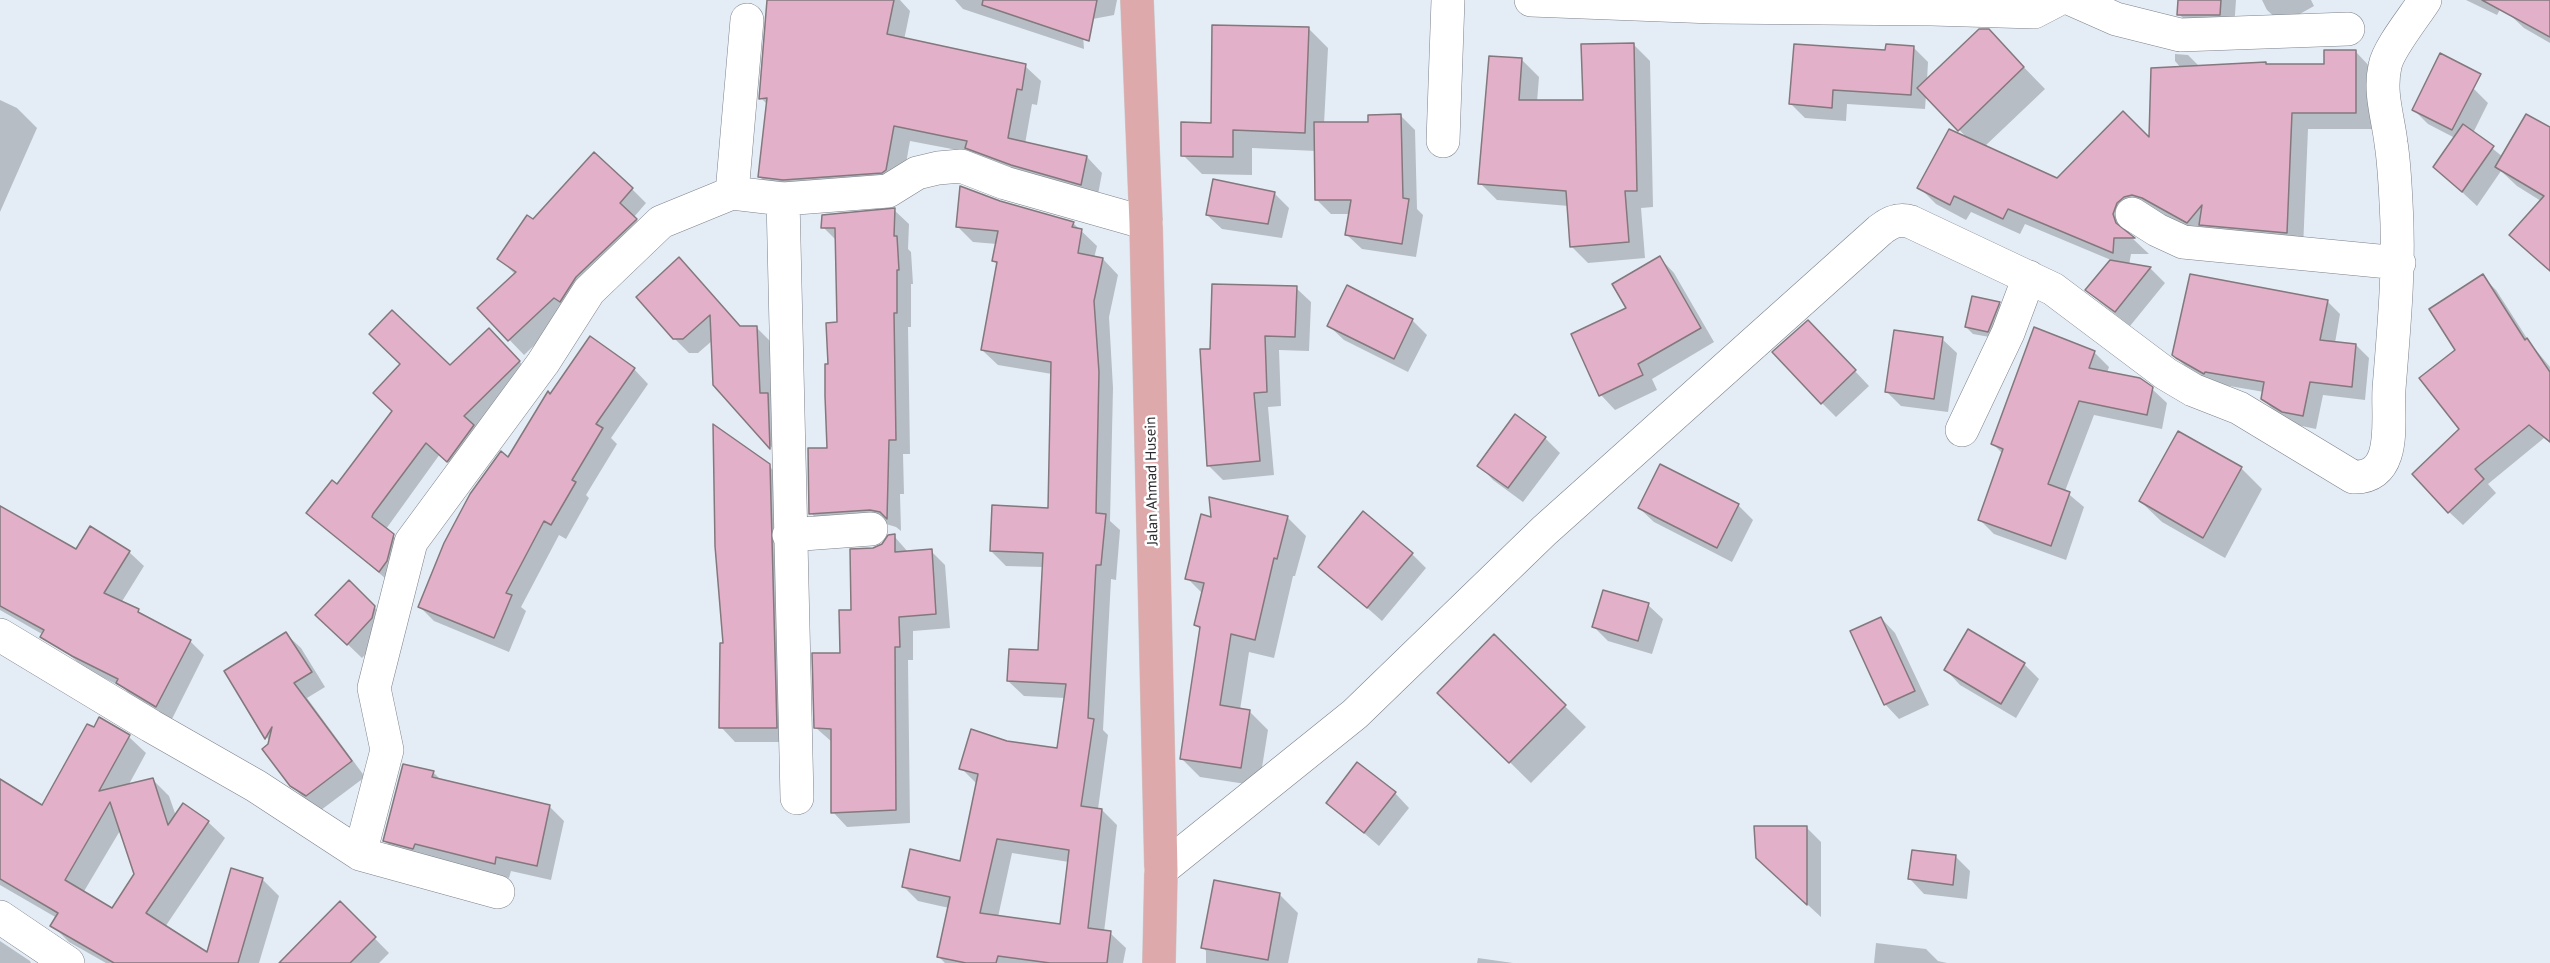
<!DOCTYPE html>
<html>
<head>
<meta charset="utf-8">
<style>
	body { margin:0 }
	canvas { display:block; background:#e4ecf5 }
</style>
</head>
<body>
<canvas width="2550" height="963"></canvas>
<script>
const context = document.querySelector('canvas').getContext('2d');
context.lineJoin = 'round';
function fillPath(path, color) { context.fillStyle = color; context.fill(path, 'evenodd'); }
function trace(path, color, width, dash) { context.strokeStyle = color; context.lineWidth = width; context.lineCap = dash ? 'butt' : 'round'; context.setLineDash(dash || []); context.stroke(path); }
function label(font, color, halo, rows, align = 'center') {
  context.font = font + ' "PT Sans",sans-serif'; context.lineWidth = 5; context.setLineDash([]); context.textBaseline = 'middle'; context.strokeStyle = halo; context.fillStyle = color; for (const [text, x, y, turn = 0] of rows) {
    context.save(); context.translate(x, y); context.rotate((+turn || 0) * Math.PI / 180); context.textAlign = isNaN(turn) ? turn : align; if (halo) context.strokeText(text, 0, 0); context.fillText(text, 0, 0); context.restore();
  }
}
fillPath(new Path2D(`
	M768,0H900L910,11L904,40L1025,66L1041,81L1037,105L1032,104L1025,144L1087,157L1102,173L1097,200L973,153L910,141L902,186L775,192L760,177L768,105L761,98Z
	M955,0H1117L1114,15L1082,21L1084,49L963,9Z
	M2180,0H2236L2234,29H2193L2179,14Z
	M2262,0H2311L2314,6L2282,24L2267,10Z
	M2466,0H2505L2497,15Z
	M2517,0H2550V43L2524,28L2509,14Z
	M1309,29L1328,48L1324,124H1370L1400,115L1415,130L1417,209L1423,215L1416,257L1362,249L1347,235L1350,214H1331L1316,199V151L1252,148V175L1202,174L1183,155Z
	M1633,44L1650,61L1653,207L1641,208L1645,258L1588,263L1571,246L1569,206L1497,200L1480,183L1522,60L1539,77L1537,102L1584,101Z
	M1914,48L1928,62L1927,81L2010,53L2045,89L1984,147L2057,180L2151,140L2181,68L2175,61V54L2188,55L2200,67L2326,65L2356,52L2372,69V129H2308L2303,249L2129,231L2131,237L2149,254H2131L2129,265L2151,269L2165,283L2130,326L2102,304L2087,290L2111,260L2025,224L2020,234L1971,212L1966,220L1936,204L1919,187L1969,140L1926,95L1925,109L1847,104L1846,121L1805,118L1791,104L1887,52Z
	M2473,88L2488,103L2473,133L2503,157L2550,156V271L2531,254L2541,201L2517,186L2501,171L2477,206L2435,167L2455,138L2428,124L2413,109Z
	M0,100L17,108L37,128L0,212Z
	M632,189L646,203L634,217L651,234L524,355L479,308L515,274L499,259L533,221Z
	M1274,193L1289,208L1282,238L1222,229L1207,215Z
	M999,202L1073,223L1097,246L1094,258L1103,259L1118,275L1109,317L1113,388L1110,521L1120,530L1116,580L1111,579L1103,730L1108,735L1098,809L1102,810L1117,825L1104,932L1110,933L1126,948L1123,963H945L938,956L949,908L918,901L903,886L961,862L977,784L961,768L1006,742L1058,750L1066,698L1024,696L1008,681L1039,652L1044,567L1006,566L991,551L1049,509L1052,374L998,365L982,350L998,265L993,261L997,244L973,242L958,227ZM1012,853L1069,862L1062,926L998,917Z
	M894,210L909,224L908,249L911,252L913,284H911V327H908L910,454H903L904,494H900L901,531L896,527L886,524L825,528L811,513L829,449L830,365L839,323L837,241L823,227Z
	M1660,258L1674,273L1714,342L1652,379L1657,390L1615,410L1601,395L1628,309Z
	M679,259L741,328L756,327L771,342L784,461L715,384L713,340L698,353H689L674,338Z
	M2482,276L2496,290L2530,343L2550,367V443L2544,438L2488,484L2496,493L2463,525L2449,512L2461,429L2457,350Z
	M1296,288L1311,302L1309,351L1279,350L1281,406L1268,407L1274,475L1223,480L1208,465L1212,350Z
	M2327,301L2340,314L2335,343L2356,345L2369,358L2365,400L2323,395L2316,429L2297,425L2276,412L2262,399L2264,392L2218,384L2217,386L2187,368L2174,355Z
	M1999,303L2006,310L1995,338L1973,334L1966,327Z
	M1412,320L1427,335L1408,372L1344,340L1329,326Z
	M1822,336L1869,386L1836,417L1822,403Z
	M1942,339L1957,353L1948,412L1901,406L1887,392Z
	M502,343L532,375L461,474L440,454L386,529L407,549L392,584L308,513L337,486L450,367Z
	M2094,352L2109,367L2107,373L2152,389L2167,403L2162,429L2094,415L2065,491L2084,507L2066,560L1994,534L1980,520L2003,454L1992,443Z
	M634,369L648,384L611,438L617,444L586,495L589,498L566,539L559,535L521,607L526,611L509,652L434,621L420,607L508,459L551,396Z
	M1545,438L1560,453L1523,502L1493,480L1479,465Z
	M769,466L784,481L791,742H735L721,727L724,644Z
	M2241,468L2262,489L2225,558L2162,522L2140,501Z
	M0,505L8,512L77,551L129,552L144,566L121,603L190,641L204,655L171,721L133,697L122,687L86,669L49,638L0,610Z
	M1738,505L1753,520L1732,562L1654,522L1639,508Z
	M1287,517L1306,536L1295,576H1293L1274,658L1249,652L1240,710L1250,712L1268,730L1259,786L1200,777L1181,758L1201,630L1196,625L1203,594L1187,578L1213,519Z
	M894,536L908,552L931,551L945,565L950,628L913,631V660H908L910,823L847,827L833,812L832,742L816,728L842,655L852,611L873,549L883,545Z
	M1412,554L1426,568L1382,621L1320,566Z
	M349,582L389,622L387,632L362,658L317,615Z
	M1648,605L1663,619L1652,654L1608,641L1594,627Z
	M1881,618L1895,633L1929,705L1899,719L1885,704Z
	M1969,631L2024,664L2039,679L2016,718L1960,685L1946,670Z
	M286,634L301,648L325,687L307,698L365,777L321,810L306,800L291,785L270,742L226,672Z
	M1494,636L1586,727L1531,783L1461,714Z
	M100,719L129,737L146,753L128,786L153,780L169,796L176,816L208,822L225,838L165,927L207,954L262,879L279,896L259,963H106L69,942L52,925L57,918L0,885V781L42,807ZM121,829L136,875L112,910L83,893Z
	M433,772L442,781L549,806L564,821L551,880L511,871L509,878L429,858L399,855L384,840Z
	M1395,793L1409,808L1379,846L1328,802Z
	M1806,827L1821,842V917L1772,872Z
	M1956,857L1970,871L1967,899L1924,894L1910,879Z
	M1279,894L1298,913L1288,963H1206V951L1203,947Z
	M340,903L389,953L379,963H281Z
	M0,941L30,961L31,963H0Z
	M1876,943L1926,949L1938,961L1947,963H1874Z
	M1478,958L1513,963H1477Z`), '#0003');
const building = new Path2D(`
	M767,0H894L887,34L1026,64L1022,90L1017,89L1008,138L1087,156L1081,185L1011,165L965,148L967,141L894,126L886,170L882,173L783,180L758,177L767,98L759,99Z
	M983,0H1097L1089,41L982,5Z
	M2178,0H2221L2220,15H2177Z
	M2482,0H2550V37Z
	M1212,25L1309,27L1305,133L1233,130V157L1181,156V122L1211,123Z
	M1979,29H1989L2024,67L1958,131L1917,88Z
	M1634,43L1637,191H1625L1629,242L1570,247L1566,191L1478,184L1489,56L1522,58L1519,100H1583L1581,44Z
	M1794,44L1885,50L1886,44L1914,46L1911,95L1833,90L1832,108L1789,104Z
	M2324,50H2356V113H2292L2287,233L2199,225L2202,205L2187,223L2142,198L2132,195L2124,197L2117,203L2113,214L2116,223L2135,238H2114L2113,253L2008,209L2003,219L1954,196L1950,205L1917,188L1949,129L2057,178L2123,111L2149,137L2151,68L2266,62V64H2324Z
	M2440,53L2481,74L2452,130L2412,110Z
	M1401,114L1403,198L1409,199L1402,244L1345,235L1351,200H1315L1314,122H1368V115Z
	M2526,114L2550,127V271L2509,235L2544,196L2495,167Z
	M2463,124L2494,146L2462,192L2433,167Z
	M594,152L633,188L620,203L637,219L576,277L560,302L554,298L508,341L477,308L516,272L497,259L527,215L533,219Z
	M1213,179L1275,192L1268,224L1206,215Z
	M960,186L1000,201L1074,222L1072,227L1082,229L1078,253L1103,258L1094,301L1099,372L1096,513L1106,514L1101,565H1096L1088,718L1094,719L1081,806L1102,809L1088,928L1111,931L1107,963H1050L998,956L996,963H966L937,957L950,897L902,887L910,849L960,861L978,774L959,769L971,729L1007,741L1057,748L1066,684L1007,681L1009,649L1038,650L1043,553L990,551L992,505L1048,508L1051,362L981,350L997,262L992,261L998,231L956,227ZM997,839L1069,850L1060,924L980,913Z
	M895,208L894,236H897L899,270H897V313H894L896,440H889L887,519L880,512L870,510L809,514L808,448H827L825,396V364H828L826,323L837,322L835,228H821L822,215Z
	M1660,256L1701,328L1638,364L1643,375L1599,396L1571,334L1626,308L1612,284Z
	M679,257L740,326H757L760,393H768L770,449L713,385L710,315L683,339H673L636,297Z
	M2110,260L2151,267L2115,312L2085,290Z
	M2190,274L2328,300L2320,340L2356,344L2352,387L2310,382L2303,416L2282,412L2261,399L2264,382L2205,372L2204,374L2176,358L2172,355Z
	M2483,274L2525,340L2527,338L2550,372V442L2529,425L2475,469L2484,479L2448,513L2412,474L2459,429L2419,378L2455,350L2429,309Z
	M1212,284L1297,286L1295,337L1265,336L1267,392L1254,393L1260,461L1207,466L1200,349H1210Z
	M1347,285L1413,319L1394,359L1327,326Z
	M1972,296L2000,302L1988,332L1965,327Z
	M392,310L450,365L489,328L520,361L464,416L474,425L447,462L426,443L373,514L372,517L394,534L387,561L379,572L306,513L332,480L337,484L392,411L373,393L400,364L369,334Z
	M1808,320L1856,370L1821,404L1772,352Z
	M2034,327L2095,351L2089,368L2140,378L2153,387L2147,415L2079,401L2048,484L2070,492L2051,546L1978,520L2003,449L1991,444Z
	M1894,330L1943,337L1934,399L1885,392Z
	M590,336L635,368L596,424L603,428L572,480L576,482L551,525L544,521L506,593L512,595L494,638L418,607L444,543L470,494L501,451L508,457L548,391L550,394Z
	M1515,414L1546,437L1508,488L1477,466Z
	M713,424L770,464L777,728H719L720,643H723L715,546Z
	M2178,431L2242,467L2203,538L2139,501Z
	M1660,464L1739,504L1717,548L1638,508Z
	M1209,497L1288,516L1277,559L1274,558L1255,640L1231,634L1220,705L1250,710L1241,768L1180,759L1200,627L1194,625L1204,583L1185,579L1201,514L1211,517Z
	M0,506L76,549L90,526L130,551L104,593L139,609L138,612L191,640L156,707L116,683L118,679L72,656L40,637L44,630L0,606Z
	M1363,511L1413,553L1367,608L1318,567Z
	M895,534V552L932,549L936,614L899,617L900,647H895L896,810L831,813V729L814,728L812,653H840L839,610H851L850,549L873,548L882,544L888,535Z
	M349,580L375,606L372,618L347,645L315,615Z
	M1603,590L1649,603L1638,641L1592,627Z
	M1881,617L1915,691L1884,705L1850,631Z
	M1968,629L2025,663L2001,704L1944,670Z
	M286,632L312,672L294,683L352,761L306,796L290,786L262,749L268,744L272,727L265,739L224,671Z
	M1494,634L1566,705L1509,763L1437,693Z
	M99,717L130,735L99,791L153,778L168,825L183,803L209,821L146,913L207,952L231,868L263,878L238,963H114L50,926L58,913L0,879V779L42,805L87,724L94,727ZM110,802L134,874L112,908L65,880Z
	M1357,762L1396,792L1364,833L1326,803Z
	M403,764L434,771L432,777L550,805L537,866L496,857L495,864L415,844L413,849L383,841Z
	M1754,826H1807V905L1756,858Z
	M1912,850L1956,855L1953,885L1908,879Z
	M1214,880L1280,893L1268,960L1201,948Z
	M340,901L376,937L350,963H279Z`);
fillPath(building, '#e2b0c8');
trace(building, '#83787d', 1.5);
const minor = new Path2D(`
	M1531,0L1713,7L1932,9V0
	M2073,0L2116,19L2180,35L2348,29
	M1932,9L2034,12L2057,0
	M1443,141L1448,0
	M732,193L747,20
	M783,199L797,798
	M2132,214L2157,230L2183,242L2399,263
	M1962,430L2008,333L2029,277
	M789,535L871,529
	M0,635L151,726L256,786L360,854L498,892
	M360,854L387,750L374,688L411,542L543,363L589,291L661,222L732,193L783,199L888,191L917,173L938,168L961,166L1005,183L1146,223
	M1161,870L1355,714L1544,531L1880,230C1890,222 1899,218 1911,222L2053,289L2166,374L2193,390L2239,408L2353,477C2399,479 2387,418 2389,389C2394,326 2400,265 2396,202C2395,182 2394,162 2391,143C2388,117 2379,93 2385,66C2388,49 2415,16 2425,0
	M0,917L68,963`);
const major = new Path2D(`
	M1137,0L1146,223L1161,870L1159,963`);
trace(minor, '#7c828b', 34);
trace(major, '#cccccd', 34);
trace(minor, '#fff', 33);
trace(major, '#dda9aa', 33);
label('15px', '#292b2f', '#fff', [
	["Jalan Ahmad Husein",1152,481,-91]
]);
</script>
</body>
</html>
